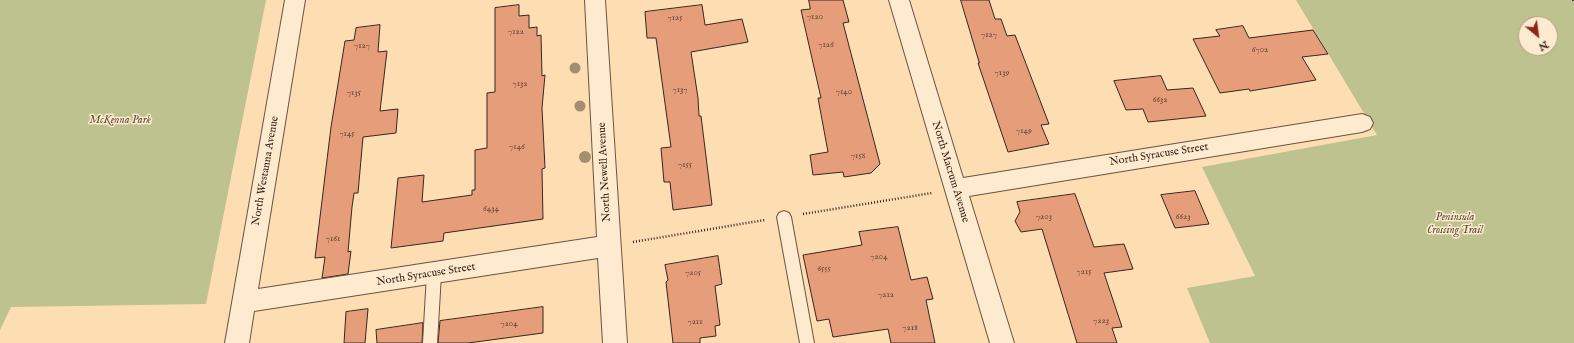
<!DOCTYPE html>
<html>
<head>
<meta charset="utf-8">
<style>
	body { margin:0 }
	#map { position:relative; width:1574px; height:343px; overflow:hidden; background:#fddeb3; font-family:"IM FELL English",serif }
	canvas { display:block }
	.north { position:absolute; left:1518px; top:16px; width:40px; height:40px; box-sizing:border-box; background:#feeace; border:1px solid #af9c87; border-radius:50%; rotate:151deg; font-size:11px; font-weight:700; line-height:16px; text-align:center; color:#39261d }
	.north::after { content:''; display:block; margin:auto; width:14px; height:18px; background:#8f2418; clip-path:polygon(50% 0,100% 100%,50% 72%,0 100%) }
</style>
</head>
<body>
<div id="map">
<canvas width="1574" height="343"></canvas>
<div class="north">N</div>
</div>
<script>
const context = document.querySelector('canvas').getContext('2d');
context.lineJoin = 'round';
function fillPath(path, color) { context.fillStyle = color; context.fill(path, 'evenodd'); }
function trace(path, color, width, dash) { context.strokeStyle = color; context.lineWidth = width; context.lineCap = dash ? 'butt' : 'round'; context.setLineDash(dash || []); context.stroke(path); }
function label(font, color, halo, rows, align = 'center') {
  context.font = font + ' "IM FELL English",serif'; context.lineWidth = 3; context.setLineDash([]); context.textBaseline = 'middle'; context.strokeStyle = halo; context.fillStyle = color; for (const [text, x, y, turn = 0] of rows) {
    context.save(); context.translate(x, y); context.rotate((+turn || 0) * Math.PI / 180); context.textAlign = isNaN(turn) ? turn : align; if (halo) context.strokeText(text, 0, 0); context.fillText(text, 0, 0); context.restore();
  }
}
fillPath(new Path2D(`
	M0,0H266L206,304L11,307L0,330Z
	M1296,0H1574V343H1210L1187,288L1255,276L1202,167L1377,135ZM1526,24H1550V48H1526Z`), '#bdc28e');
const building = new Path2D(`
	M809,0H843L849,22L843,23L880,164L871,173L844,177L843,172L813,175L810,155L828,152L818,98H821L801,10L810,9Z
	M961,0H989L995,19H1001L1007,36L1015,35L1049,124L1041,125L1049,144L1008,152L978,63H979Z
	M519,5V16L529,15V28L537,27V36L541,35L542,76L545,75L542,108L545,168L542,169L543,219L444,233L443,241L391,248L398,178L424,175L422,202L472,195V190H475V150L487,148V93L495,92V8Z
	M702,5L705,25L742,19L748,42L691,52L698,98L699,116H701L712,205L673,210L670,182H664L661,148L671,147L656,38H647L645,12Z
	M380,25L378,52L387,51L380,111L398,109L396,133L363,137L358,193H354L352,207L348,252L351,251L348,274L322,278L325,257L315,258L331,127L345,41L354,40L356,28Z
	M1243,26L1249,38L1313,30L1328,54L1302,57L1316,80L1250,91L1249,89L1220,93L1193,39L1220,36L1216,30Z
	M1161,76L1167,90L1193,88L1206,116L1148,122L1143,109L1126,110L1114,81Z
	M1195,191L1209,224L1175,228L1161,195Z
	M1075,194L1094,247L1124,244L1133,269L1104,273L1122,327L1112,328L1117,343H1077L1042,229L1021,232L1015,221L1020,212L1017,202Z
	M898,227L911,280L927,277L933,299L926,300L935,343H891L888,329L833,337L829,319L817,321L803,255L862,245L859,232Z
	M718,256L722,284L715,286L720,325L715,326L716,336L700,338V343H673L666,282L668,280L665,265Z
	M543,307V333L468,343H438L440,321Z
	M368,309L365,343H344L346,312Z
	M423,323L422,343H377L376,330Z`);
fillPath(building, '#e69d79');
trace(building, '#39261d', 1);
const service = new Path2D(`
	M784,211L789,213L791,217L814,343H800L777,217L779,213Z
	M434,268L439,269L441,274L437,343H423L427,274L429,269Z`);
const minor = new Path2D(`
	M285,0H305L258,289L597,237L585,0H605L627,343H603L598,258L254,311L249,343H225Z
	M889,0H909L963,178L1362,114L1370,117L1373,123L1370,129L1362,132L969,196L1014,343H990Z`);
trace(service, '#6a5442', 2);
trace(minor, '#6a5442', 2);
trace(new Path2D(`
	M1573,0L1574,2
	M803,214L932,193
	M633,242L765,220`), '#39261d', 2.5, [1, 2]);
fillPath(service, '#feeace');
fillPath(minor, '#feeace');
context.fillStyle = '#a38e70';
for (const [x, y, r] of [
	[575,68,5.5],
	[580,106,5.5],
	[585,157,6]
]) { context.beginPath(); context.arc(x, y, r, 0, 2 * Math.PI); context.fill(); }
label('9px', '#644434', null, [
	["7120",815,17],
	["7125",675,18],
	["7122",516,32],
	["7127",989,35],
	["7126",826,45],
	["7127",362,46],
	["6702",1260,50],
	["7139",1002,73],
	["7132",520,84],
	["7137",680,90],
	["7140",844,92],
	["7135",354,93],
	["6632",1160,100],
	["7149",1024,131],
	["7145",347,134],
	["7146",517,147],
	["7158",858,156],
	["7155",685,165],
	["6434",491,209],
	["7203",1044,217],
	["6623",1183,217],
	["7161",333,239],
	["7204",879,257],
	["6555",824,269],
	["7215",1084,272],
	["7205",693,273],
	["7212",886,295],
	["7223",1101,321],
	["7211",695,322],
	["7204",509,324],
	["7218",910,328]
]);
label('italic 11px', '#5a4d39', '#feeace', [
	["McKenna Park",120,121],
	["Peninsula",1455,218],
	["Crossing Trail",1455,231]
]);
label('11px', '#39261d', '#feeace', [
	["North Syracuse Street",1159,155,-9],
	["North Westanna Avenue",266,171,-80],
	["North Newell Avenue",605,172,-93],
	["North Macrum Avenue",950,172,73],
	["North Syracuse Street",426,275,-9]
]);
</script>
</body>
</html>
